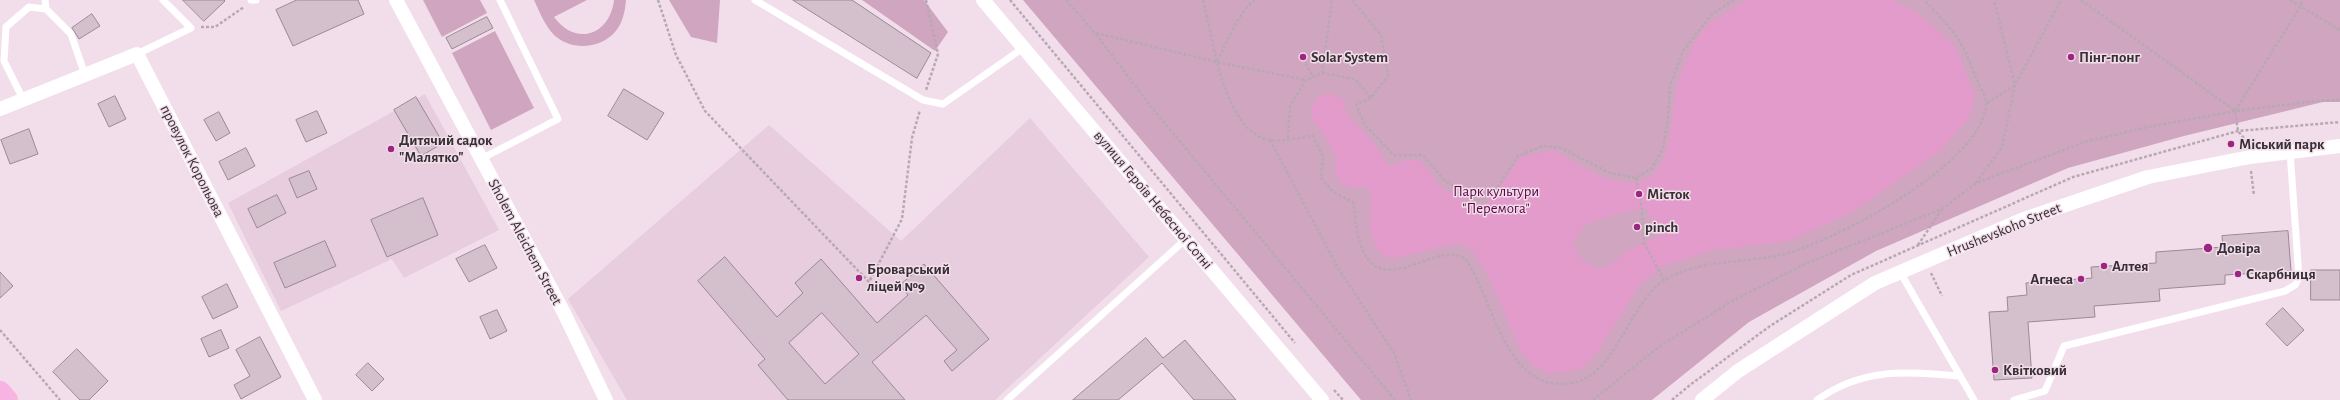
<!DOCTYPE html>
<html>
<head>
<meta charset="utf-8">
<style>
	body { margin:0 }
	canvas { display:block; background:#f2deea }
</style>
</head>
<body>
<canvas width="2340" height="400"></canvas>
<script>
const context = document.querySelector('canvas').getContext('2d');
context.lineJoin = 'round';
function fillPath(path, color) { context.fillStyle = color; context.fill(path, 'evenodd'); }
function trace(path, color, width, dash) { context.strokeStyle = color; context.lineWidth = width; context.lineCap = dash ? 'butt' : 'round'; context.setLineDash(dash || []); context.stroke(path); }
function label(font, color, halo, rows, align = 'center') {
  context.font = font + ' "Alegreya Sans",sans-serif'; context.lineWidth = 3; context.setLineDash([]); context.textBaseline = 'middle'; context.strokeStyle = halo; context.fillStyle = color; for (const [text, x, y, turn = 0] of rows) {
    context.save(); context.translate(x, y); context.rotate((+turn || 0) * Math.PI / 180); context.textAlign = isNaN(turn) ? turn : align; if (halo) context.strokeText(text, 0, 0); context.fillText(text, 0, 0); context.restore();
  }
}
fillPath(new Path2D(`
	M425,94L499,230L404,278L392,259L281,311L228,203Z
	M1030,118L1149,257L995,400H627L568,299L769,125L901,241Z`), '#e7cddd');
fillPath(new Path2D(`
	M423,0H480L487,13L442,37Z
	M534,0H587L554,17C576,47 610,35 614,0H626C625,11 623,23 615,32C600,49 571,51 554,35C545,26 539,11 534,0Z
	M669,0H720L717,43L691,37Z
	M862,0H924L948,32L935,51Z
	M1023,0H2340V102H2323L2184,136L2068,168L1876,251L1749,322L1652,400H1361Z
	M495,31L534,108L491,130L452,53Z`), '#d0a5c0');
fillPath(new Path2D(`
	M1747,0H1892L1916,12L1955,46L1975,96L1969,118L1939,152L1852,212L1789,241L1714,250L1660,267L1638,287L1598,351L1582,369L1550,373L1534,366L1520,349L1488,275L1472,250L1459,243L1396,258L1385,257L1376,248L1369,225L1371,209L1369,187L1353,188L1340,183L1335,172L1336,157L1323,132L1313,122L1311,108L1317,97L1330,93L1343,99L1347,114L1374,144L1389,166L1407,160H1419L1431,172L1437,184L1460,199L1484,207L1521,157L1554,150C1575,162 1597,179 1622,182C1675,189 1668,125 1676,91C1681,70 1690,48 1702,30C1708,22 1738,6 1747,0ZM1646,208L1659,236L1628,250L1611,265L1598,269C1586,262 1575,256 1574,241L1585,225L1616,214Z`), '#e29bca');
const building = new Path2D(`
	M183,0H224L225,1L204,21Z
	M297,0H358L364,14L293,46L276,10Z
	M793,0H852L931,53L917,78Z
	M92,14L100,26L79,39L72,28Z
	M487,17L493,28L452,49L446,38Z
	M624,89L664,113L647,140L608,116Z
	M115,96L126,119L109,127L98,104Z
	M416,97L443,143L421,156L394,110Z
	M317,111L327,133L306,142L296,120Z
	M219,112L230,133L216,141L204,120Z
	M29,129L38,154L10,164L1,140Z
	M246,148L255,166L228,180L219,162Z
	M309,171L317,189L297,198L289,179Z
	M277,195L286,213L257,228L248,209Z
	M423,198L438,235L387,257L371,220Z
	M2288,231L2291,271L2225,275V284L2159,289L2160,301L2094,306L2095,317L2028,322L2032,378L1994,380L1989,312L2008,311L2007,297L2027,295L2026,283L2092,278L2091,267L2156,263V252L2223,247L2222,236Z
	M325,241L336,266L285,288L274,263Z
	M485,245L497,268L469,282L456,259Z
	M725,257L777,317L803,293L795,283L821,259L877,323L908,295L900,285L924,264L989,339L952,371L944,361L957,350L926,315L872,362L905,400H788L758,365L765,359L698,281ZM822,313L859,354L825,384L789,343Z
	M2311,270H2340V300H2311Z
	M0,272L13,286L0,298Z
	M227,284L238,307L213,319L202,297Z
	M2283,308L2304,330L2287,346L2266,324Z
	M497,310L507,331L490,339L480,317Z
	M221,330L229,348L209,357L201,339Z
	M260,337L281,377L241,399L234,385L250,376L236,350Z
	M1146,338L1163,358L1185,340L1236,400H1194L1162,363L1118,400H1073Z
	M77,349L108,381L89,400H80L53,372Z
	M368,363L384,379L372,391L356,375Z`);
fillPath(building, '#d3c0cc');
trace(building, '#9a8994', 1);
trace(new Path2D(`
	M658,0L676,55L705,111L869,282L902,219L912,138L920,110
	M926,0L938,54L926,90
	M1010,0L1295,343
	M1066,0L1095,33L1153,109L1395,400
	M1203,0L1217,62
	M1255,0C1239,10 1226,45 1217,62C1223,87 1240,137 1270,140C1284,142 1300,137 1313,136L1323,157L1321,178L1333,192L1353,202C1356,218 1356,236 1363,251C1384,299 1442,237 1466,260C1472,267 1476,278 1480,286C1497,323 1514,387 1565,384C1616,382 1627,303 1665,280C1699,259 1743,263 1781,255C1834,242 1982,164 1986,105C1987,98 1981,89 1978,82C1971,66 1965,47 1954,33C1945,21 1934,11 1924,0
	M2081,0L2234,110
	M2290,0L2340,30
	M201,27H215L244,7
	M1096,33L1217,62L1306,80
	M1303,59L1313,77
	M1322,73L1332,0
	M1371,98L1356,105L1365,125L1394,155H1423L1445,181L1479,200L1498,187L1518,156L1543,146L1561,148L1610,173L1636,178L1652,168L1663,148L1668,118L1670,86L1683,51L1713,13L1734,0
	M1987,103L2015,85L2061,0
	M1288,138L1290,106L1306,80L1322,73L1355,79L1371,98L1388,76L1381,35L1352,0
	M1270,140L1338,268L1394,353L1411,400
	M2247,142L2238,131L2235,111L2300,7L2303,0
	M2251,171L2254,196
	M1636,178L1642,209L1644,243L1664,280
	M1976,183L2002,147L2015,85L1994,0
	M1918,245L1942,209
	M1931,273L1942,296
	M0,330L60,400
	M1334,390L1343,400
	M1593,400L1660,346L1732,301L1807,263L1942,209L1976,183L2085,142L2148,127L2235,111L2317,101L2340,100
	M1672,400L1690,385L1770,326L1851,275L2073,177L2238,131L2340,122`), '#b8a8b2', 2.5, [3, 2]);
trace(new Path2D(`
	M45,0L46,9
	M251,0H256
	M755,0L923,100L943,104L1023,48
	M137,54L191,28L163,0
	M23,99L4,61L6,27L29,7L46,9L71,34L85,75
	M481,159L558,119L500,0
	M1900,272L1974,400
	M1007,400L1186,239
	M1817,400C1862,368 1906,371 1958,376
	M2014,400L2045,391L2064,346L2285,291L2295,285L2299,278L2290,151`), '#fff', 7);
trace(new Path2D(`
	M396,0L563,311L606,400
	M983,0L1322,400
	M0,109L137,54L315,400
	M1702,400L1738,371L1875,283L2024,219L2148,177L2250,157L2340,146`), '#fff', 14);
trace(new Path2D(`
	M0,392L7,400`), '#f7b3e2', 22);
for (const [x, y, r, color] of [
	[1303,57,4,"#9d257f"],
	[2071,57,4,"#9d257f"],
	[2231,144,4,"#9d257f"],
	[391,149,4,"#9d257f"],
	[1639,194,4,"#9d257f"],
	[1637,227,4,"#9d257f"],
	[2208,248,5,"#9d257f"],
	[2104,266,4,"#9d257f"],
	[2238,274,4,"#9d257f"],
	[859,278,4,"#9d257f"],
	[2081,279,4,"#9d257f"],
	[1995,370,4,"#9d257f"]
]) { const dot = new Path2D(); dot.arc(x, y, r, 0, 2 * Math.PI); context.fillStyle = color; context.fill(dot); trace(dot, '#f2deea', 1.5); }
label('bold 15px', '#362f33', '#f2deea', [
	["Solar System",1311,57],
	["Пінг-понг",2079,57],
	["Дитячий садок",399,140],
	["\"Малятко\"",399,157],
	["Міський парк",2239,144],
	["Місток",1647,194],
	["pinch",1645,227],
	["Довіра",2217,248],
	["Алтея",2112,266],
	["Броварський",867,269],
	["ліцей №9",867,286],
	["Скарбниця",2246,274],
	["Агнеса",2073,279,"right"],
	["Квітковий",2003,370]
], 'left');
label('15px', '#362f33', '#f2deea', [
	["провулок Корольова",192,161,63],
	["вулиця Героїв Небесної Сотні",1153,200,50],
	["Hrushevskoho Street",2004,230,-22],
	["Sholem Aleichem Street",525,242,62]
]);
label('15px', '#5a0447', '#f2deea', [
	["Парк культури",1496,191],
	["\"Перемога\"",1496,208]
]);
</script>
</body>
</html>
